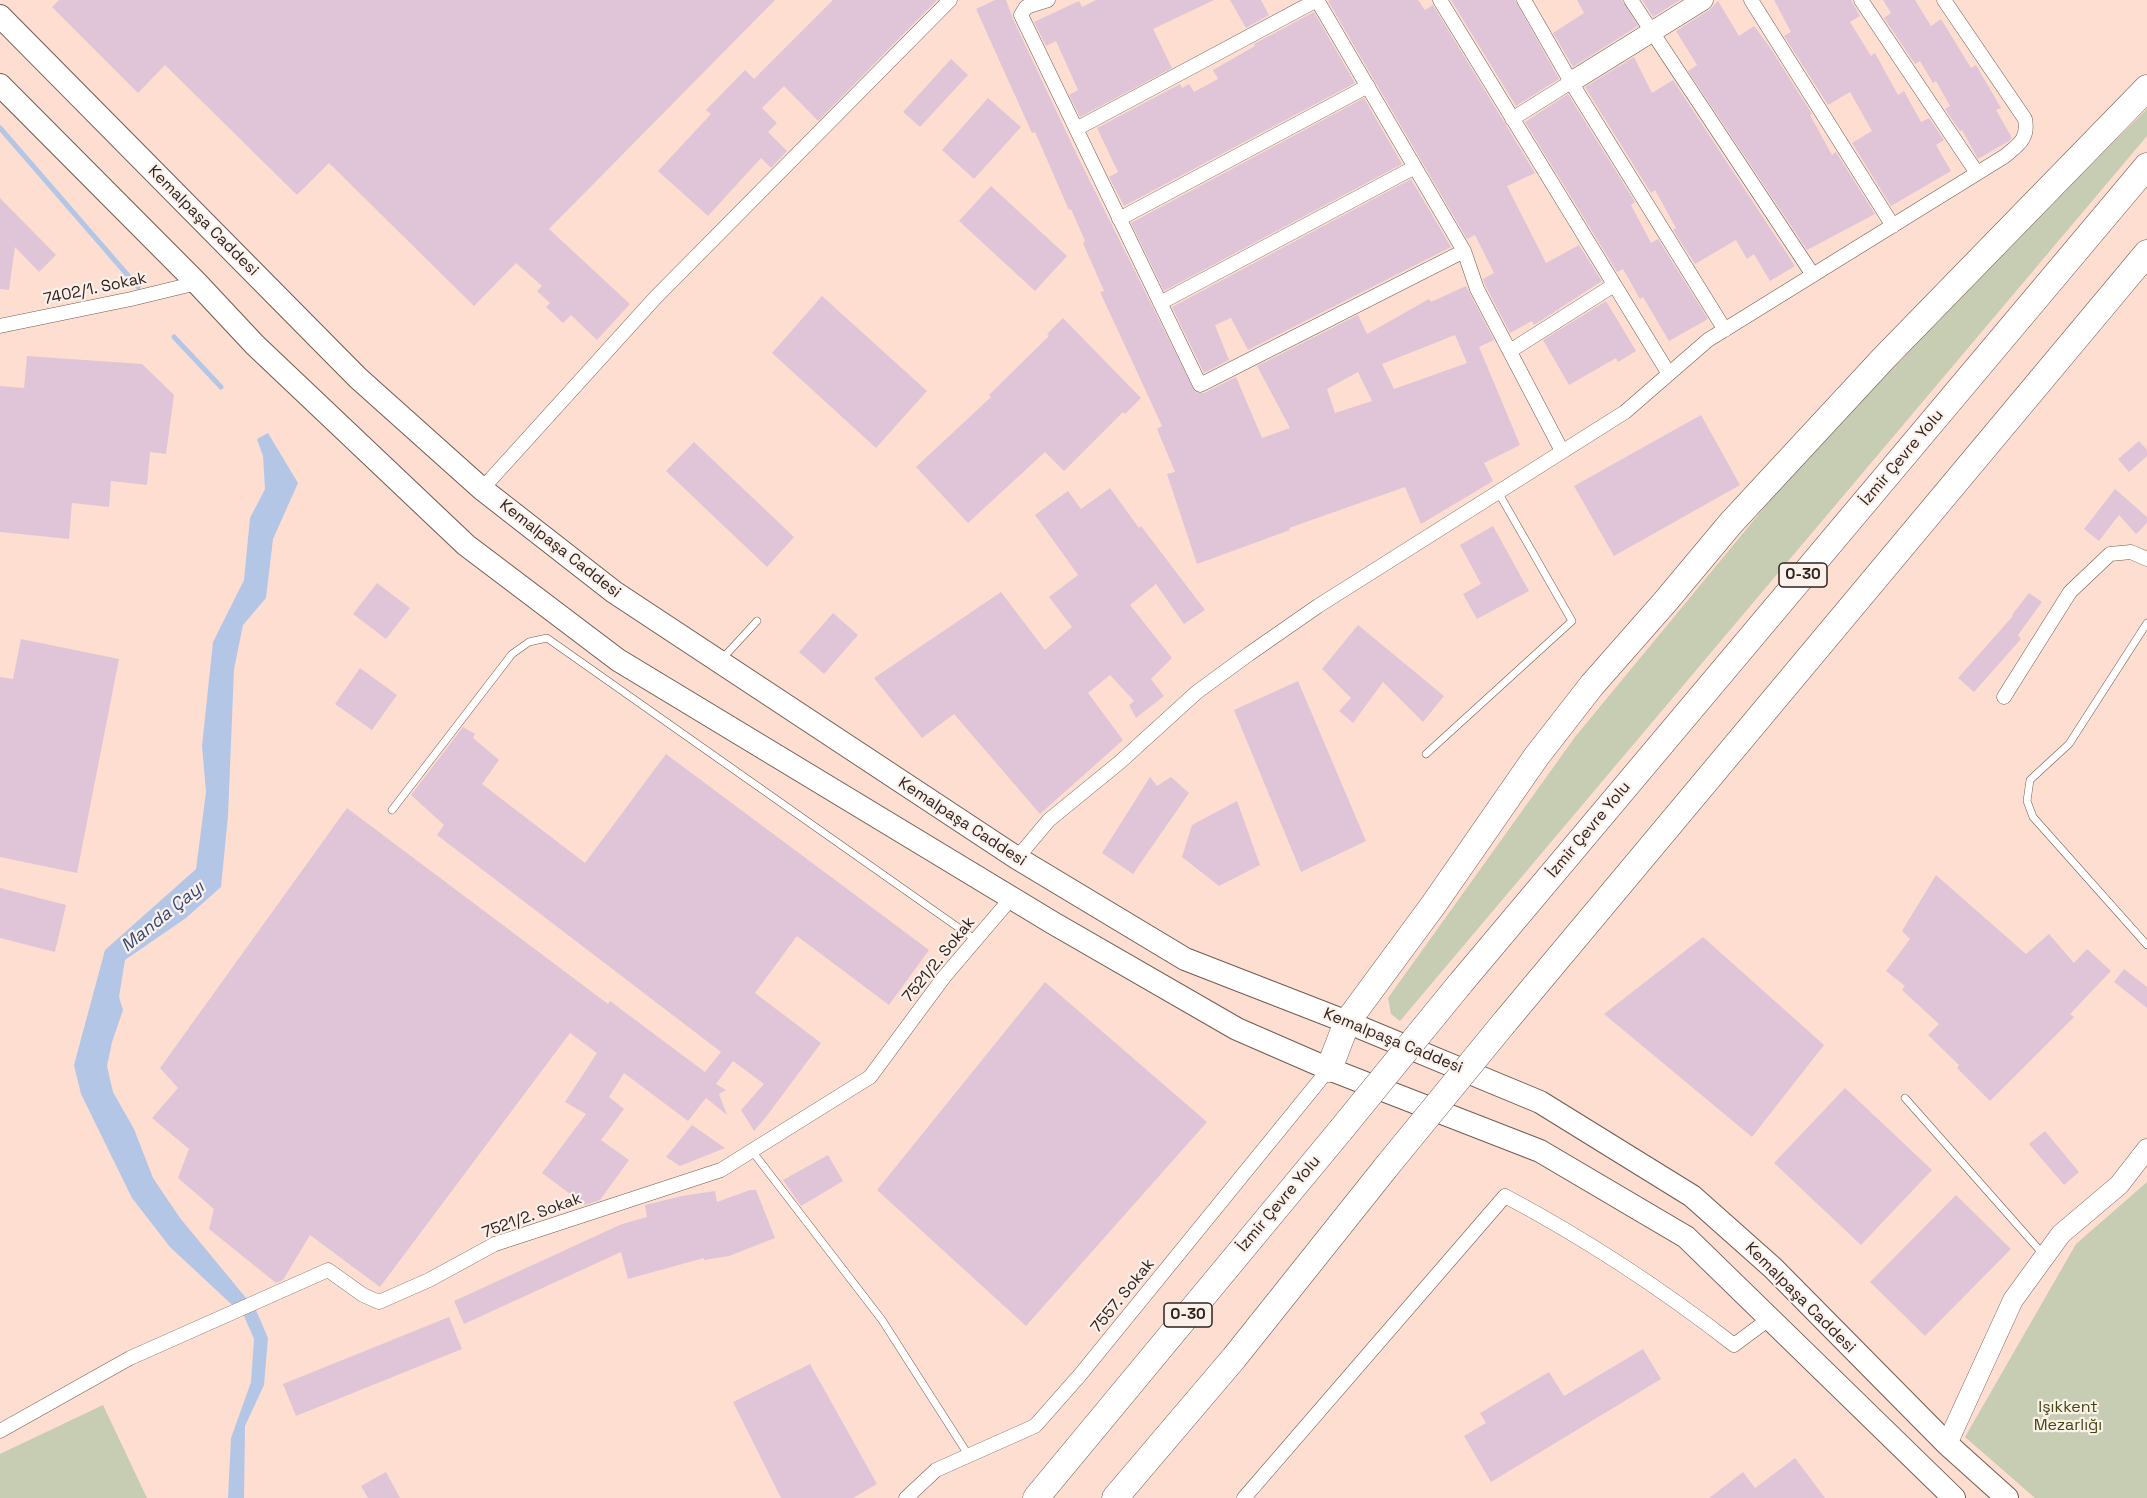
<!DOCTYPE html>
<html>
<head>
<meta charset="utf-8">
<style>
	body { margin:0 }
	canvas { display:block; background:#fdded1 }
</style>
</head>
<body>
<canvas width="2147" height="1498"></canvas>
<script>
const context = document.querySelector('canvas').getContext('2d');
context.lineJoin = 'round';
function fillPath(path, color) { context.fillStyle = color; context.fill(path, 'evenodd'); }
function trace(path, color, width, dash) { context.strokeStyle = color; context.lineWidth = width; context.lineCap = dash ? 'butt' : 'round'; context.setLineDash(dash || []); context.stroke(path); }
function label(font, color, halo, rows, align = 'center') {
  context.font = font + ' "Space Grotesk",sans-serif'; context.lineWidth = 4.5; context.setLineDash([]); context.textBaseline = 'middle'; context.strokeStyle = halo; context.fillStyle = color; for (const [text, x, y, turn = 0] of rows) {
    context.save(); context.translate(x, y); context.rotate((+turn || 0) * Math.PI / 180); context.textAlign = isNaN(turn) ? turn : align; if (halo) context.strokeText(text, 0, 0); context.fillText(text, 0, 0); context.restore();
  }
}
fillPath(new Path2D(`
	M2147,109V136L1400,1021L1391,1014L1388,998L1575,737L1796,469L2070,185Z
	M2147,1182V1498H2035L1965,1437L2076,1244Z
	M103,1405L147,1498H0V1454Z`), '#c7cdb2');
fillPath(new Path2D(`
	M268,433L298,483L273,539L266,598L243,625L234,669L228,816L221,887L186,918L125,960L119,997L123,1010L112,1042L107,1066L113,1092L134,1129L153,1178L180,1218L256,1310L268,1338L264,1385L245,1426L244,1498H228L231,1438L251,1382L254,1339L244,1316L170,1247L132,1198L81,1094L74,1065L105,950L196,869L206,792L202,746L213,642L244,580L250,518L265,489L263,456L257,439Z`), '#b4c6e6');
trace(new Path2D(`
	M0,128L138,287
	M174,337L221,387`), '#b4c6e6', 5);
fillPath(new Path2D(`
	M59,0H775L549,229L630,304L597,340L571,315L563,323L546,307L550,303L537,291L542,286L516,263L474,306L329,163L297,195L165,65L138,93L52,7Z
	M833,0H937L818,121L784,86L762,108L777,123L768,132L787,151L771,168L761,158L708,216L658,171L711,114L706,110L745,70L754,79Z
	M995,0H1006L1013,19L1078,157L1195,392L1204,393L1236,377L1262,438L1290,428L1257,366L1358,315L1367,334L1429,299L1431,302L1466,286L1494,340L1479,347L1520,445L1484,463L1493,481L1421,524L1405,487L1289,528L1290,530L1197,564L1167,474L1175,472L1157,429L1162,426L1100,292L1104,291L1083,243L1085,241L1071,209L1069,210L1035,132L1032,133L976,9ZM1455,335L1467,363L1394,389L1382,364ZM1358,372L1372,401L1335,413L1327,389Z
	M1096,0H1214L1153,29L1172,68L1080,117L1069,95L1078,90L1056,41L1046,46L1034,22L1079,1L1082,7Z
	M1230,0H1261L1269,15L1246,28Z
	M1330,0H1418L1425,10L1433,5L1535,173L1507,186L1546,263L1579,245L1602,281L1534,325L1532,321L1510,333L1485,285L1483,279L1494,273L1475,235L1467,239L1328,1Z
	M1451,0H1515L1559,79L1516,106Z
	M1577,0H1622L1638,26L1573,67L1553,33L1584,13Z
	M1642,0H1680L1653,17Z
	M1774,0H1851L1860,16L1850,22L1871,56L1875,53L1898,95L1904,91L1921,122L1929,118L1944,140L1936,145L1951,171L1891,206L1852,143L1872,131L1850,92L1828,105L1784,36L1791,32Z
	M1883,0H1915L1931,26L1941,19L1971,68L1976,65L2001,108L1996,110L2012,138L2009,141L1978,159L1962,130L1960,131L1945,109L1950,106L1936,81L1933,83L1920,61L1915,64L1884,18L1891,13Z
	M1718,1L1739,36L1754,26L1769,46L1812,114L1810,115L1832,155L1836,152L1875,214L1807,250L1688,71L1697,65L1676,31L1709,10Z
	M1314,12L1355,83L1124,206L1109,177L1118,172L1097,128L1180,84L1182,88L1189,84L1194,92L1218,79L1213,70L1255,46L1254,44Z
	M1634,57L1652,93L1673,80L1795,266L1770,281L1754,254L1747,259L1736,240L1695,264L1673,230L1676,228L1655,190L1651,193L1585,87Z
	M951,59L968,75L920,127L903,112Z
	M1568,94L1635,202L1631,205L1651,243L1658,239L1708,319L1669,341L1643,297L1640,299L1623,269L1617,272L1525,122Z
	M988,98L1021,127L974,179L942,150Z
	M1364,98L1402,164L1164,291L1131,223Z
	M1411,179L1451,247L1248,350L1231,318L1215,325L1229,360L1204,373L1172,307Z
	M991,186L1067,256L1035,291L959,221Z
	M0,198L56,255L39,272L15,247L9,290L0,289Z
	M822,296L927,391L876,448L772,353Z
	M1606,301L1636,351L1618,362L1616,358L1569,385L1543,340Z
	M1063,318L1141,398L1125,414L1123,412L1064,471L1045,452L968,523L916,467L991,397L989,395L1049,336L1047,334Z
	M27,356L142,364L174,395L166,454L150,452L147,485L111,481L109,507L72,503L69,539L0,532V386L24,388Z
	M1701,415L1740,485L1614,556L1574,486Z
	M2139,441L2147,450V456L2129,472L2118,459Z
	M694,442L794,537L767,567L666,471Z
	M1110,488L1139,528L1141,526L1205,610L1184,624L1156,584L1130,605L1172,658L1151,679L1164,696L1136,718L1129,705L1134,701L1110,675L1088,693L1123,740L1040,814L954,714L922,738L874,678L1001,592L1045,650L1072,627L1049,597L1078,575L1035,515L1068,491L1081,509Z
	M2115,489L2147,517V523L2136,534L2119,515L2099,541L2084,529Z
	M1493,526L1529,591L1477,619L1463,594L1481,584L1460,545Z
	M377,583L410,608L386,639L353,614Z
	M2029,593L2042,602L2018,635L2021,639L1974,692L1958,678L2013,616L2012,615Z
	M833,613L858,635L824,674L799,652Z
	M1358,625L1444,696L1423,722L1383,682L1353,723L1339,711L1351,698L1322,669Z
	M21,639L119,659L77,873L0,857V677L13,679Z
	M360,668L397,695L372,730L335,704Z
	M1298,681L1366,841L1301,872L1234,710Z
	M463,727L475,734L473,738L499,760L482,784L585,863L666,754L929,950L889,1005L797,936L755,993L821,1043L766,1117L754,1131L741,1110L764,1084L733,1061L716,1084L726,1090L719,1094L727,1115L706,1098L688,1121L624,1073L609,1097L624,1109L601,1140L629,1160L600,1200L585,1205L542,1173L586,1114L565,1102L597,1053L570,1033L380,1287L310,1235L283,1280L276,1283L209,1229L214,1209L178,1178L189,1149L152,1118L178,1088L160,1068L347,808L608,1004L610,1001L705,1072L721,1052L437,835L444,825L411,795Z
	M1150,777L1157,786L1171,777L1189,793L1133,874L1102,853Z
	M1237,801L1260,865L1219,886L1182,857L1192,825Z
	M1936,875L2026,954L2049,934L2074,963L2087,949L2111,971L2070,1014L2074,1017L1990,1101L1957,1068L1959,1065L1928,1035L1939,1024L1902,990L1905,986L1886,971L1910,939L1902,931Z
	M0,888L66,905L55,952L0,938Z
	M1703,937L1824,1045L1752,1137L1604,1014Z
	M2124,969L2147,987V1008L2114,982Z
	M1045,982L1207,1122L1026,1326L877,1190Z
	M1845,1088L1932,1170L1861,1245L1774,1163Z
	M692,1125L725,1148L680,1166L666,1157Z
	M2045,1131L2079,1172L2064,1185L2029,1144Z
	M828,1155L843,1181L801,1206L783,1180Z
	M750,1190H756L775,1238L729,1256L704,1260V1258L628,1279L621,1252L464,1324L454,1301L622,1224L647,1217L645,1205L682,1196L715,1191L717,1202Z
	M1956,1195L2011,1249L1925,1336L1870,1282Z
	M449,1317L462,1349L296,1416L283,1384Z
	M1643,1349L1661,1379L1491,1482L1464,1436L1486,1423L1480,1413L1549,1372L1564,1396Z
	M810,1364L877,1484L853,1498H781L733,1402Z
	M1795,1458L1825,1498H1709L1743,1472L1755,1488Z
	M386,1472L400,1498H368L361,1486Z`), '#e0c5d8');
const lane = new Path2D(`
	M2147,623L2069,744L2030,780L2027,801L2033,817L2147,945
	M721,660L757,621
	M1426,754L1572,621L1498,492
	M392,810L512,654L529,642L547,638L976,940
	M1905,1098L2043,1254
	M752,1151L882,1320L969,1456`);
const street = new Path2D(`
	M1048,0L1026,7L1021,15L1200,385L1464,251
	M1317,0L1464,251L1477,289L1562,451
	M1440,0L1669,374
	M1631,0L1813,275
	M1751,0L1893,226
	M1861,0L1977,173
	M1571,82L1725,330
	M1512,119L1571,82L1524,0
	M1076,129L1317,0
	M1119,219L1368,86
	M1160,303L1415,167
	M0,326L131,299L197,283
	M1510,351L1614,285
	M482,489L655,298L950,0
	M2004,697L2070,592L2110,554L2131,552L2147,559
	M1017,858L1049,820L1120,762L1197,692L1249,654L1318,606L1625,412L1708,340L2005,156C2018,145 2029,139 2025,119L1944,0
	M0,1431L130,1358L328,1270L363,1295L379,1302L429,1280L495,1244L721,1170L870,1077L944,977L1013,896
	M906,1498L936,1470L1035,1426L1080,1375L1329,1069
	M1244,1498L1505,1196C1586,1239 1662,1289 1734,1345L1769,1319`);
const secondary = new Path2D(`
	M1571,82L1703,0
	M1947,1444L2013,1300L2061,1234L2119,1185L2147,1149`);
const primary = new Path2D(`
	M0,16L358,378L482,489L614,592L1017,858L1185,959L1347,1022L1540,1102L1692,1196L1773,1268L1947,1444L2007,1498
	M0,85L197,283L255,345L466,545L618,660L1053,923L1237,1029L1329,1069L1540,1151L1686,1237L1954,1498`);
const highway = new Path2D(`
	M1459,985L2147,166
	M1504,1023L2147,253
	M1329,1069L1347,1022L1434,904L1536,757L1592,685L1665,602L1731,523L1883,359L2147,88
	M1036,1498L1340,1131
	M1115,1498L1234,1358L1387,1166`);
trace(lane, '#745a4f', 8);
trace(street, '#745a4f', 15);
trace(secondary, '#745a4f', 21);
trace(primary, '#745a4f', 24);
trace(highway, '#745a4f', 27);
trace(lane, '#fff', 7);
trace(street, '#fff', 14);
trace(secondary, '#fff', 20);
trace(primary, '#fff', 22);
trace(highway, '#fff', 26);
const highwayBridge = new Path2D(`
	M1340,1131L1459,985
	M1387,1166L1504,1023`);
trace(highwayBridge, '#745a4f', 27, []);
trace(highwayBridge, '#fff', 26);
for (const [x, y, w] of [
	[1803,575,48],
	[1188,1315,48]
]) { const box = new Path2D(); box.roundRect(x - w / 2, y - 12, w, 24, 4.5); context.fillStyle = '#fcf0ea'; context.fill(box); trace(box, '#2e221e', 1.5); }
label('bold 15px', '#2e221e', null, [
	["O-30",1803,575],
	["O-30",1188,1315]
]);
label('16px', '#2e221e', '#fcf0ea', [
	["Kemalpaşa Caddesi",203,221,45],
	["7402/1. Sokak",95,289,-12],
	["İzmir Çevre Yolu",1902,458,-50],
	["Kemalpaşa Caddesi",560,549,38],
	["Kemalpaşa Caddesi",962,822,33],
	["İzmir Çevre Yolu",1589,830,-50],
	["7521/2. Sokak",939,960,-51],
	["Kemalpaşa Caddesi",1393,1041,22],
	["İzmir Çevre Yolu",1279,1204,-50],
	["7521/2. Sokak",532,1216,-20],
	["7557. Sokak",1123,1296,-51],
	["Kemalpaşa Caddesi",1800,1298,45]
]);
label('16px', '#3f480c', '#fcf0ea', [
	["Işıkkent",2068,1408],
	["Mezarlığı",2068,1426]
]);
label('italic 18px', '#324976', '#fcf0ea', [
	["Manda Çayı",163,917,-39]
]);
</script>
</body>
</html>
